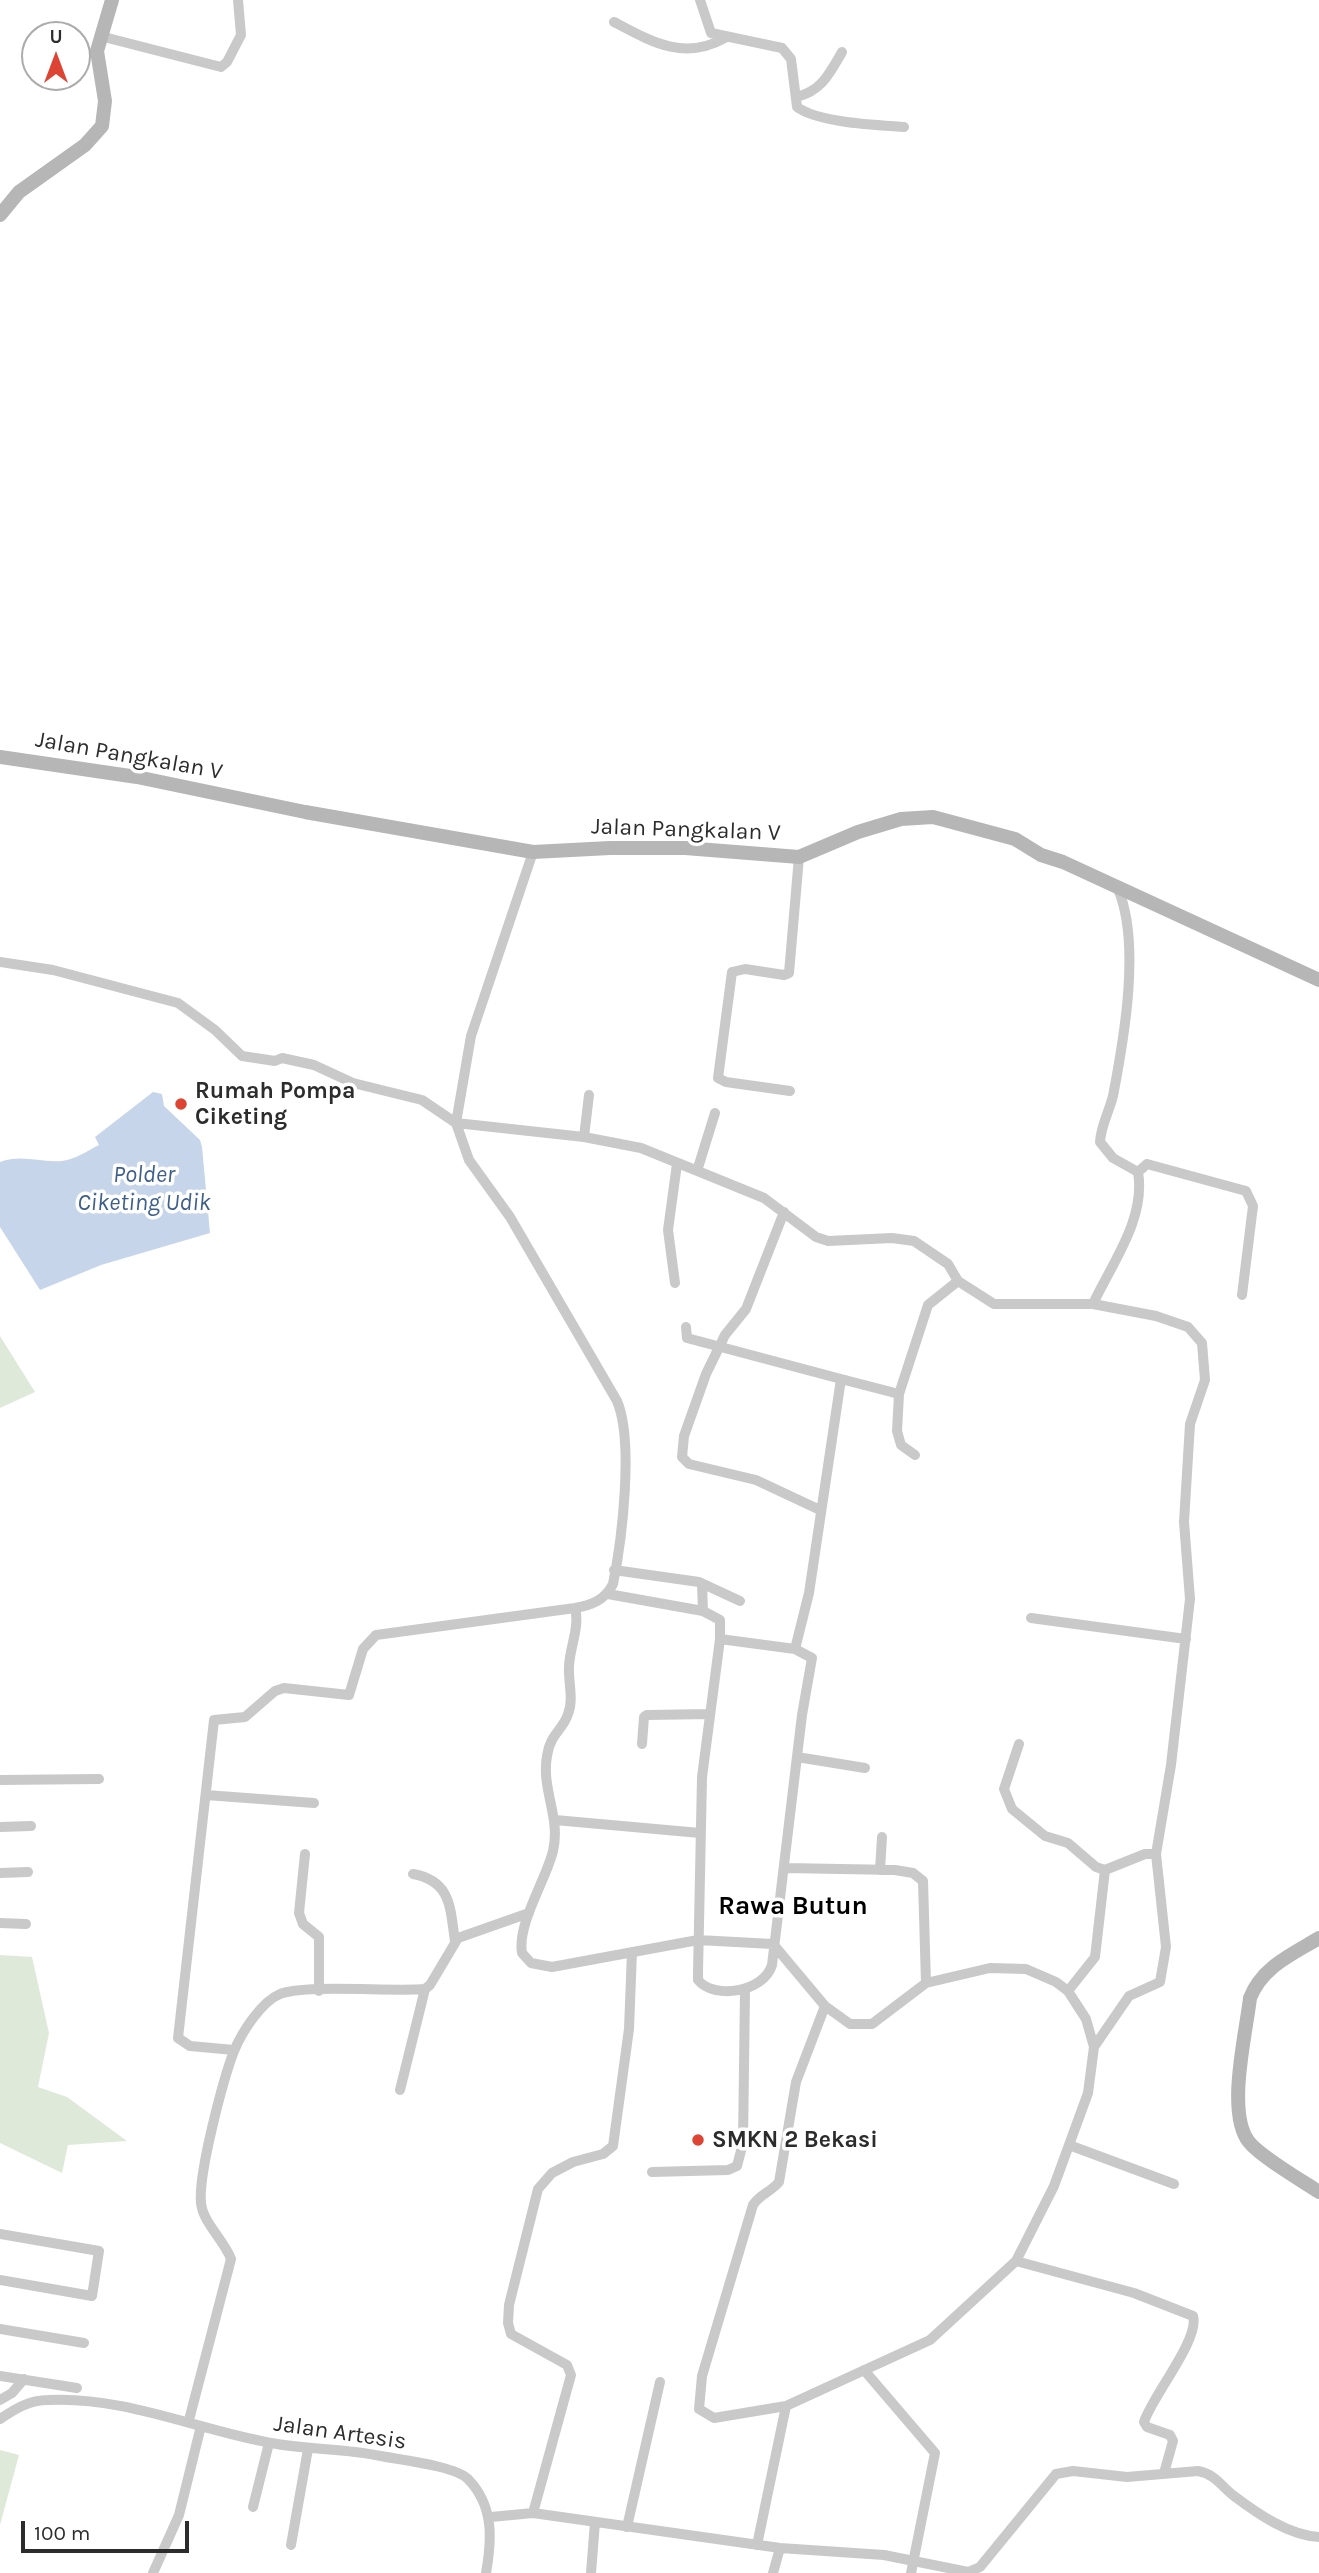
<!DOCTYPE html>
<html>
<head>
<meta charset="utf-8">
<style>
	body { margin:0 }
	#map { position:relative; width:1319px; height:2573px; overflow:hidden; background:#fff; font-family:Karla,sans-serif }
	canvas { display:block }
	.north { position:absolute; left:21px; top:21px; width:70px; height:70px; box-sizing:border-box; background:#fff; border:2px solid #ababab; border-radius:50%; rotate:0deg; font-size:19px; font-weight:700; line-height:28px; text-align:center; color:#2c2c2c }
	.north::after { content:''; display:block; margin:auto; width:24px; height:32px; background:#de4433; clip-path:polygon(50% 0,100% 100%,50% 72%,0 100%) }
	.scale { position:absolute; left:21px; top:2521px; width:168px; height:32px; box-sizing:border-box; border:4px solid #2c2c2c; border-top:0; padding-left:9px; font-size:21px; line-height:24px; white-space:nowrap; color:#2c2c2c; -webkit-text-stroke:5px #fff; paint-order:stroke }
</style>
</head>
<body>
<div id="map">
<canvas width="1319" height="2573"></canvas>
<div class="north">U</div>
<div class="scale">100 m</div>
</div>
<script>
const context = document.querySelector('canvas').getContext('2d');
context.lineJoin = 'round';
function fillPath(path, color) { context.fillStyle = color; context.fill(path, 'evenodd'); }
function trace(path, color, width, dash) { context.strokeStyle = color; context.lineWidth = width; context.lineCap = dash ? 'butt' : 'round'; context.setLineDash(dash || []); context.stroke(path); }
function label(font, color, halo, rows, align = 'center') {
  context.font = font + ' Karla,sans-serif'; context.lineWidth = 7; context.setLineDash([]); context.textBaseline = 'middle'; context.strokeStyle = halo; context.fillStyle = color; for (const [text, x, y, turn = 0] of rows) {
    context.save(); context.translate(x, y); context.rotate((+turn || 0) * Math.PI / 180); context.textAlign = isNaN(turn) ? turn : align; if (halo) context.strokeText(text, 0, 0); context.fillText(text, 0, 0); context.restore();
  }
}
fillPath(new Path2D(`
	M0,1336L35,1392L0,1408Z
	M0,1955L32,1957L49,2033L38,2087L67,2097L127,2141L68,2145L62,2173L0,2143Z
	M0,2450L19,2455L0,2525Z`), '#dfe9da');
fillPath(new Path2D(`
	M153,1092L162,1094L164,1106L200,1140L202,1147L210,1233L101,1265L40,1290L0,1227V1162C22,1154 40,1163 62,1161C76,1159 87,1151 99,1145L95,1137Z`), '#c6d5e9');
trace(new Path2D(`
	M700,0L711,33L782,48L791,59L797,107C819,123 877,125 904,127
	M614,22C652,42 684,61 725,38
	M100,36L221,67L227,62L241,35L238,0
	M796,97C821,92 830,73 842,52
	M533,852L471,1036L456,1123L469,1160L510,1217L617,1401C634,1441 622,1540 613,1584C605,1600 592,1605 575,1608C580,1627 570,1646 569,1666C568,1681 574,1700 568,1714C563,1730 550,1734 547,1756C541,1789 561,1818 553,1851C546,1880 517,1924 522,1953L531,1963L552,1967L698,1940L773,1944L825,2006L850,2024H872L926,1983L990,1968L1026,1969L1056,1982L1068,1991L1086,2019L1094,2047L1088,2093L1054,2186L1016,2261L930,2340L786,2406L714,2418L699,2409L702,2376L753,2205C760,2194 771,2192 779,2182L796,2082L825,2006
	M0,962L53,970L178,1003L215,1030L242,1056L275,1061L282,1058L314,1065L353,1083L422,1100L456,1123L584,1137L641,1148L764,1198L816,1237L828,1241L892,1238L914,1241L948,1264L958,1281L994,1304H1093L1156,1316L1188,1327L1202,1343L1205,1380L1190,1424L1184,1522L1190,1599L1171,1765L1156,1854L1166,1947L1160,1982L1129,1996L1094,2047
	M790,1091L726,1082L718,1078L732,972L745,969L784,975L789,973L799,857
	M584,1137L589,1095
	M697,1171L715,1113
	M1138,1172L1147,1164L1246,1191L1253,1206L1242,1295
	M784,1212L746,1309L725,1335L706,1374L684,1436L682,1457L689,1464L756,1480L820,1510
	M675,1283L668,1230L677,1164
	M1093,1304C1112,1263 1146,1219 1138,1172L1113,1158L1100,1142C1101,1125 1109,1112 1113,1096C1124,1039 1141,943 1118,889
	M686,1327L687,1338L841,1379L809,1593L795,1649
	M841,1379L899,1394
	M915,1455L901,1445L897,1431L899,1394L928,1305L958,1281
	M614,1570L699,1582L740,1601
	M702,1584L703,1611
	M608,1594L703,1611L720,1620V1639L795,1649L812,1658L802,1715L772,1965C764,1992 714,2000 698,1980V1973L702,1777L720,1639
	M1031,1618L1186,1639
	M642,1744L644,1717L647,1715L710,1714
	M1019,1744L1004,1789L1012,1809L1045,1836L1068,1843L1096,1867L1105,1870
	M797,1757L865,1768
	M0,1780L99,1779
	M206,1795L314,1803
	M555,1820L700,1833
	M0,1827L31,1826
	M305,1854L299,1913L303,1924L319,1937V1991
	M786,1868L895,1870L913,1873L923,1881L926,1983
	M880,1870L882,1837
	M0,1873L28,1872
	M413,1874C452,1881 450,1909 455,1941
	M0,1923L26,1924
	M1068,1991L1095,1957L1105,1870L1145,1854H1156
	M234,2050L190,2046L178,2038L214,1720L245,1717L275,1691L284,1688L349,1695L363,1649L376,1635L575,1608
	M400,2090L425,1989
	M1069,2145L1174,2184
	M652,2172L728,2170L737,2166L743,2143L745,1991
	M0,2234L99,2251L92,2296L0,2280
	M1016,2261L1134,2293L1193,2316C1200,2339 1153,2395 1144,2422L1147,2427L1170,2435L1173,2441L1164,2473
	M0,2329L84,2343
	M864,2370L935,2453L911,2573
	M0,2376L77,2388
	M0,2400L12,2393L24,2379
	M0,2419C15,2409 29,2400 48,2400C124,2396 198,2430 271,2443C308,2450 345,2448 381,2456C401,2460 455,2466 468,2479C494,2506 492,2539 486,2573
	M189,2420L231,2259C224,2240 203,2223 201,2203C198,2174 223,2080 234,2051C242,2032 261,2002 280,1994C306,1984 391,1992 425,1989L430,1985L458,1938L529,1913
	M253,2507L269,2443
	M533,2513L571,2375L567,2365L511,2334L508,2323L509,2305L538,2189L552,2173L573,2162L603,2154L613,2146L629,2029L632,1952
	M491,2517L533,2513L780,2548L884,2555L968,2572L980,2567L1056,2474L1073,2471L1127,2477L1198,2471C1215,2474 1221,2486 1234,2496C1258,2514 1288,2535 1319,2537
	M627,2527L660,2382
	M291,2545L308,2449
	M757,2545L786,2406
	M153,2573L179,2515L201,2426
	M591,2573L595,2522
	M773,2573L780,2548`), '#c9c9c9', 10);
trace(new Path2D(`
	M0,215L19,192L85,145L102,126L105,101L97,51L112,0
	M0,757L137,777L305,812L533,852L610,848H685L799,857L858,832L901,819L933,817L1015,839L1041,855L1063,862L1319,980
	M1319,1938C1291,1955 1262,1967 1250,1998C1246,2034 1226,2113 1249,2142C1261,2157 1301,2180 1319,2192`), '#b6b6b6', 14);
for (const [x, y, r, color] of [
	[181,1104,7,"#de4433"],
	[698,2140,7,"#de4433"]
]) { const dot = new Path2D(); dot.arc(x, y, r, 0, 2 * Math.PI); context.fillStyle = color; context.fill(dot); trace(dot, '#fff', 2.5); }
label('23px', '#2c2c2c', '#fff', [
	["Jalan Pangkalan V",129,756,10],
	["Jalan Pangkalan V",686,830,2],
	["Jalan Artesis",340,2433,8]
]);
label('bold 23px', '#2c2c2c', '#fff', [
	["Rumah Pompa",195,1091],
	["Ciketing",195,1117],
	["SMKN 2 Bekasi",712,2140]
], 'left');
label('italic 24px', '#3e5f8a', '#fff', [
	["Polder",144,1175],
	["Ciketing Udik",144,1203]
]);
label('bold 26px', '#000', '#fff', [
	["Rawa Butun",793,1907]
]);
</script>
</body>
</html>
